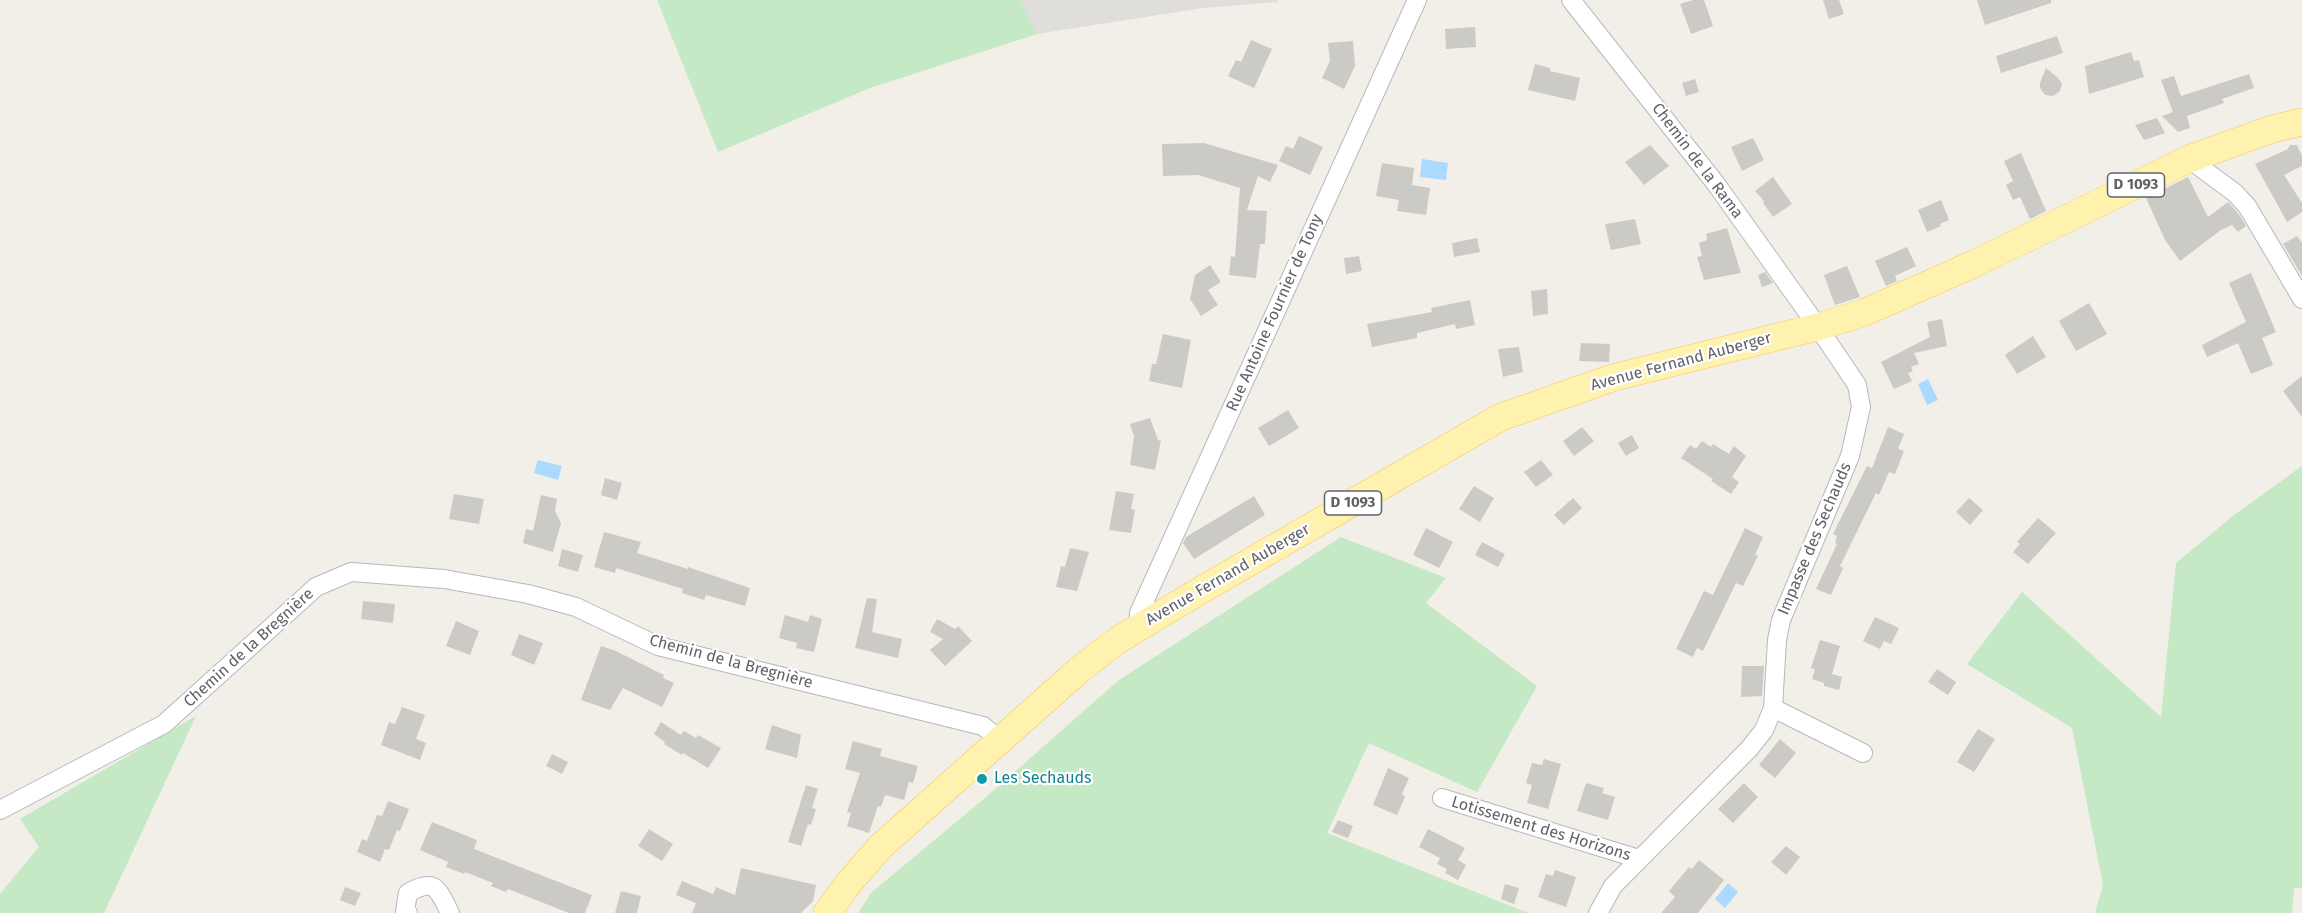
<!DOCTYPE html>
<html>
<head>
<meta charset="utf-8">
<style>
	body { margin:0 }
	canvas { display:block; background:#f1efe8 }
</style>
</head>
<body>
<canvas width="2302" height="913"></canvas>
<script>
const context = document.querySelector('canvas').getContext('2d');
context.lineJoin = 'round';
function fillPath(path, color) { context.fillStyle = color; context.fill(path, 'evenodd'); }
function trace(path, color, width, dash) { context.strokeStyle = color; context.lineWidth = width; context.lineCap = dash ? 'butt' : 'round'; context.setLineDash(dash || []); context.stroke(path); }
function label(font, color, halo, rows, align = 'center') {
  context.font = font + ' "Fira Sans",sans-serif'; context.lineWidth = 4.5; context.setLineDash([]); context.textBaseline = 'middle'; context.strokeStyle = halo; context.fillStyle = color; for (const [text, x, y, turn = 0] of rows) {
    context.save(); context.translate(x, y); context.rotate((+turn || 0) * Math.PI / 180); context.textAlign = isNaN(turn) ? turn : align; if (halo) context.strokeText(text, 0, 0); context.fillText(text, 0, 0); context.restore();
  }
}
fillPath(new Path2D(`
	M1020,0H1278V2L1203,8L1037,34Z`), '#e0deda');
fillPath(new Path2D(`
	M657,0H1020L1037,34L870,88L718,152Z
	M2302,466V888H2294L2292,913H2095L2103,885L2072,728L1967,664L2022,592L2161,717L2176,563L2234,515Z
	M1341,537L1446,578L1426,603L1537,686L1477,792L1369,743L1327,833L1528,913H858L872,892L985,798L1119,680Z
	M196,716L104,913H0V894L39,847L20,819Z`), '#c5e8c5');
fillPath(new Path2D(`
	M1422,159L1448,163L1446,180L1420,177Z
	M1928,379L1938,400L1927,405L1918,384Z
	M538,460L562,466L558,480L534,473Z
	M1728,883L1738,892L1725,908L1715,899Z`), '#aadaff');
fillPath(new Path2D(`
	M1693,0H1704L1713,26L1691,34L1680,4Z
	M1823,0H1839L1844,14L1829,19Z
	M1977,0H2051V3L1985,25Z
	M1475,27L1476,47L1446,49L1445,29Z
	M2057,36L2063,53L2001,73L1996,56Z
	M1251,40L1272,49L1254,88L1228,76L1236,60L1241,62Z
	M1353,41L1355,66L1344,89L1322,78L1330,61L1328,43Z
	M2131,52L2134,61L2139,60L2144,77L2089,94L2085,66Z
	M1535,64L1550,68V71L1580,78L1575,101L1528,90Z
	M2046,68L2058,78L2062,84L2060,91L2053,96L2045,95L2040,88V83Z
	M2249,74L2254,88L2222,99L2224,103L2187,116L2190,128L2178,132L2162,116L2173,112L2161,80L2174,76L2181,96Z
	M1695,79L1699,92L1686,96L1682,83Z
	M2157,118L2165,133L2144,140L2135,125Z
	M1299,136L1323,147L1310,175L1279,161L1286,146L1293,149Z
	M1753,138L1764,160L1742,171L1731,147Z
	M1204,143L1278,165L1270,182L1258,176L1247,210L1267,211L1265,244H1260L1256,278L1229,275L1231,256L1235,257L1240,188L1198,175L1163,176L1162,144Z
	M1650,145L1669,166L1644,185L1625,162Z
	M2290,145H2297L2302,156V166L2284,175L2302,203V212L2287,222L2255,164L2288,149Z
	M2021,153L2046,211L2030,219L2020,197L2013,200L2006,185L2013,181L2004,161Z
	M1382,163L1414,168L1412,185L1430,188L1426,215L1397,211L1399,200L1376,196Z
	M1773,177L1792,204L1773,217L1763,203L1764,201L1755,191Z
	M2188,177L2208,217L2228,202L2238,213L2246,226L2238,232L2232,225L2221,230L2180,261L2165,240L2146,198Z
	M1941,200L1949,220L1940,224L1941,226L1927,232L1918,210Z
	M1635,219L1641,244L1611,250L1605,224Z
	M1727,228L1741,273L1704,280L1697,257L1702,256L1699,243L1707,240L1706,234Z
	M2297,236L2302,243V276L2283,244Z
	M1477,238L1480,252L1454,257L1452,243Z
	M1907,247L1916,266L1895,276L1897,281L1886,286L1875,261Z
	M1359,256L1362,271L1346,274L1344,258Z
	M1210,265L1221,282L1208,290L1218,305L1201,316L1190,299L1195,275Z
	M1847,266L1860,297L1835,305L1824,275Z
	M1765,272L1773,283L1762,287L1758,275Z
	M2251,273L2276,332L2262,338L2273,365L2251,374L2238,343L2207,357L2202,345L2246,322L2229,283Z
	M1547,289L1548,314L1533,316L1531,291Z
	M1470,300L1475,325L1456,329L1455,324L1417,333V338L1372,347L1367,324L1432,312L1431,308Z
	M2089,303L2107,334L2076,351L2059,321Z
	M1942,319L1947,346L1914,353L1919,364L1911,367L1913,371L1908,373L1912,381L1894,389L1881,362L1930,337L1927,322Z
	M1163,334L1191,340L1182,388L1149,381L1152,364H1156Z
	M2033,336L2046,357L2017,374L2005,355Z
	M1581,343L1610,344L1609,362L1579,361Z
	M1519,347L1523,372L1503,377L1498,349Z
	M2302,376V417L2283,391Z
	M1288,410L1299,428L1269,446L1258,428Z
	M1150,418L1158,440L1161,441L1155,470L1130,465L1134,436L1130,424Z
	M1582,427L1594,441L1574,456L1563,441Z
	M1888,427L1904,434L1898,449L1904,451L1895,474L1889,472L1879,495L1876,493L1840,566L1843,568L1831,595L1816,589L1837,544L1835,543L1837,536L1833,534L1867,466L1872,468Z
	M1632,435L1639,448L1626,456L1618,443Z
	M1702,441L1711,447L1713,444L1729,454L1734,446L1746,456L1732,477L1739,482L1731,494L1711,481L1713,479L1681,458L1690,445L1696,449Z
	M1541,460L1553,475L1536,487L1524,472Z
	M605,478L622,483L617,500L601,495Z
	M1474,486L1494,498L1480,522L1459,509Z
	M1116,491L1134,494L1131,509L1135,510L1131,533L1109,530Z
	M454,494L484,499L479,524L449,519Z
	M541,495L557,499L555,511L561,523L553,552L523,543L526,529L533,531Z
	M1254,496L1265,515L1194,559L1183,543L1186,537Z
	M1573,498L1582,508L1564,525L1554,515Z
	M1969,498L1983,510L1970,525L1956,512Z
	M2038,518L2056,533L2028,564L2013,552L2020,544L2017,542Z
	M1426,528L1453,542L1439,568L1413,555Z
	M1745,528L1763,537L1755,555L1758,556L1743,586L1736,583L1703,651L1697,648L1693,657L1676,649L1704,591L1713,595Z
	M604,532L641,542L637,553L688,569V567L750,588L745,606L706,595L704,600L682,593L683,589L616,568L615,573L594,567Z
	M1482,542L1505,554L1498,567L1475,555Z
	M1070,548L1089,552L1077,591L1056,587L1061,566L1065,567Z
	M562,549L583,555L578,572L558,566Z
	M867,598L877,599L872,632L902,639L898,658L855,648Z
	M363,601L395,604L393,623L361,619Z
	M785,615L808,622L810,615L822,619L814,652L796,648L797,643L779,638Z
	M1875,617L1899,628L1891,644L1884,641L1880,649L1863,641Z
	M937,619L955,629L958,626L972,641L945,666L930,650L943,639L930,632Z
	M456,621L479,631L470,655L446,646Z
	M519,634L543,643L534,665L511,655Z
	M1820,640L1840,646L1832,674L1842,677L1839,690L1824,686V683L1812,679L1815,669L1811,668Z
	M601,646L616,651L664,675L663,678L674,683L662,707L623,688L610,710L581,700Z
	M1742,666H1764L1762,696L1741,697Z
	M1937,669L1956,682L1948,695L1928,682Z
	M402,707L425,715L416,739L426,743L420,760L381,745L389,722L395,724Z
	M661,722L681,735L684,731L696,738L698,735L721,748L708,768L683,753L682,755L664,744L665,742L654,734Z
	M772,725L801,735L797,758L765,749Z
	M1978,729L1995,739L1974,772L1957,762Z
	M1780,739L1796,753L1775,778L1759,765Z
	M853,741L882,749L880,756L918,766L913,783L909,782L904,800L885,795L881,807L878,806L869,833L847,826L851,813L847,812L860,773L845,769Z
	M552,754L568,762L562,774L546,766Z
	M1544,759L1561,764L1548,809L1527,803L1532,785L1526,783L1532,763L1542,765Z
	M1388,768L1409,778L1402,794L1405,797L1397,815L1373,805Z
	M1586,783L1604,788L1602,793L1615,797L1608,820L1577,811Z
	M1744,783L1758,797L1733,823L1718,809Z
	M806,785L818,789L812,808L816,809L811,825L808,824L801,846L788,842Z
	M388,801L409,809L400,831L397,830L389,850L385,849L380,862L357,852L362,839L367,841L377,815L382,816Z
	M1338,820L1353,826L1348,838L1332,832Z
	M432,822L477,840L474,849L592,895L585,913H569L508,889L506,892L491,886L493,883L465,872L464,874L446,867L448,862L420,850Z
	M649,829L673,844L662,861L638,846Z
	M1428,829L1465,848L1458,860L1466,865L1458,880L1445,873L1447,869L1437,864L1440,858L1419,847Z
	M1786,846L1800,857L1786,875L1771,862Z
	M1699,860L1724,880L1698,913H1661L1675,897L1669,891L1689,867L1692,869Z
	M741,868L816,885L813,901L801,913H692L696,903L676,895L682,881L713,894L716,887L735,895Z
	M1555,870L1576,877L1566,907L1538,897L1546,874L1553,876Z
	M1505,884L1519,888L1514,904L1501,899Z
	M345,887L361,893L355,906L340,900Z
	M621,891L641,896L637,913H615Z`), '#cccac5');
const street = new Path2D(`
	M1571,0L1716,184L1818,327L1857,385L1861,407L1850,456L1781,620L1777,640L1773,708L1764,730L1749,749L1613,886L1598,913
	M2189,159L2235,193L2247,206L2302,299
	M1138,627L1139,613L1417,0
	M1773,708L1863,753
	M1442,798L1639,859
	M0,810L164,724L316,587L351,572L444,579L528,594L576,607L658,646L983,726L1000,740
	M408,913L405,911L408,893C435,877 438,889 450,913`);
const primary = new Path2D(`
	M827,913L848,884L880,847L1079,670L1118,640L1203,589L1501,417L1615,377L1818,327L1863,313L1976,263L2189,159L2272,129L2302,122`);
trace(street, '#b5b8bc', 20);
trace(primary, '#f2c960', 28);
trace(street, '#fff', 18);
trace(primary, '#fff2af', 27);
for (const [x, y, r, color] of [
	[982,779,6,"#0f9aa8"]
]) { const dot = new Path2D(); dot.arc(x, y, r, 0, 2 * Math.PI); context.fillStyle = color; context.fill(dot); trace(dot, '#fff', 2); }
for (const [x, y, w] of [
	[2136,185,57],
	[1353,503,57]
]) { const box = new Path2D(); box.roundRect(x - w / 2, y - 12, w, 24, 4.5); context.fillStyle = '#fff'; context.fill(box); trace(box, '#5f6368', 1.5); }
label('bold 15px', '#5f6368', null, [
	["D 1093",2136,185],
	["D 1093",1353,503]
]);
label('16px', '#5f6368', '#fff', [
	["Chemin de la Rama",1697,161,53],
	["Rue Antoine Fournier de Tony",1275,313,-66],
	["Avenue Fernand Auberger",1681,362,-15],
	["Impasse des Sechauds",1815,539,-67],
	["Avenue Fernand Auberger",1228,575,-30],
	["Chemin de la Bregnière",249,648,-42],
	["Chemin de la Bregnière",731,662,15],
	["Lotissement des Horizons",1541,829,17]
]);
label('16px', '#0d838f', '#fff', [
	["Les Sechauds",994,779]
], 'left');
</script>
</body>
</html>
